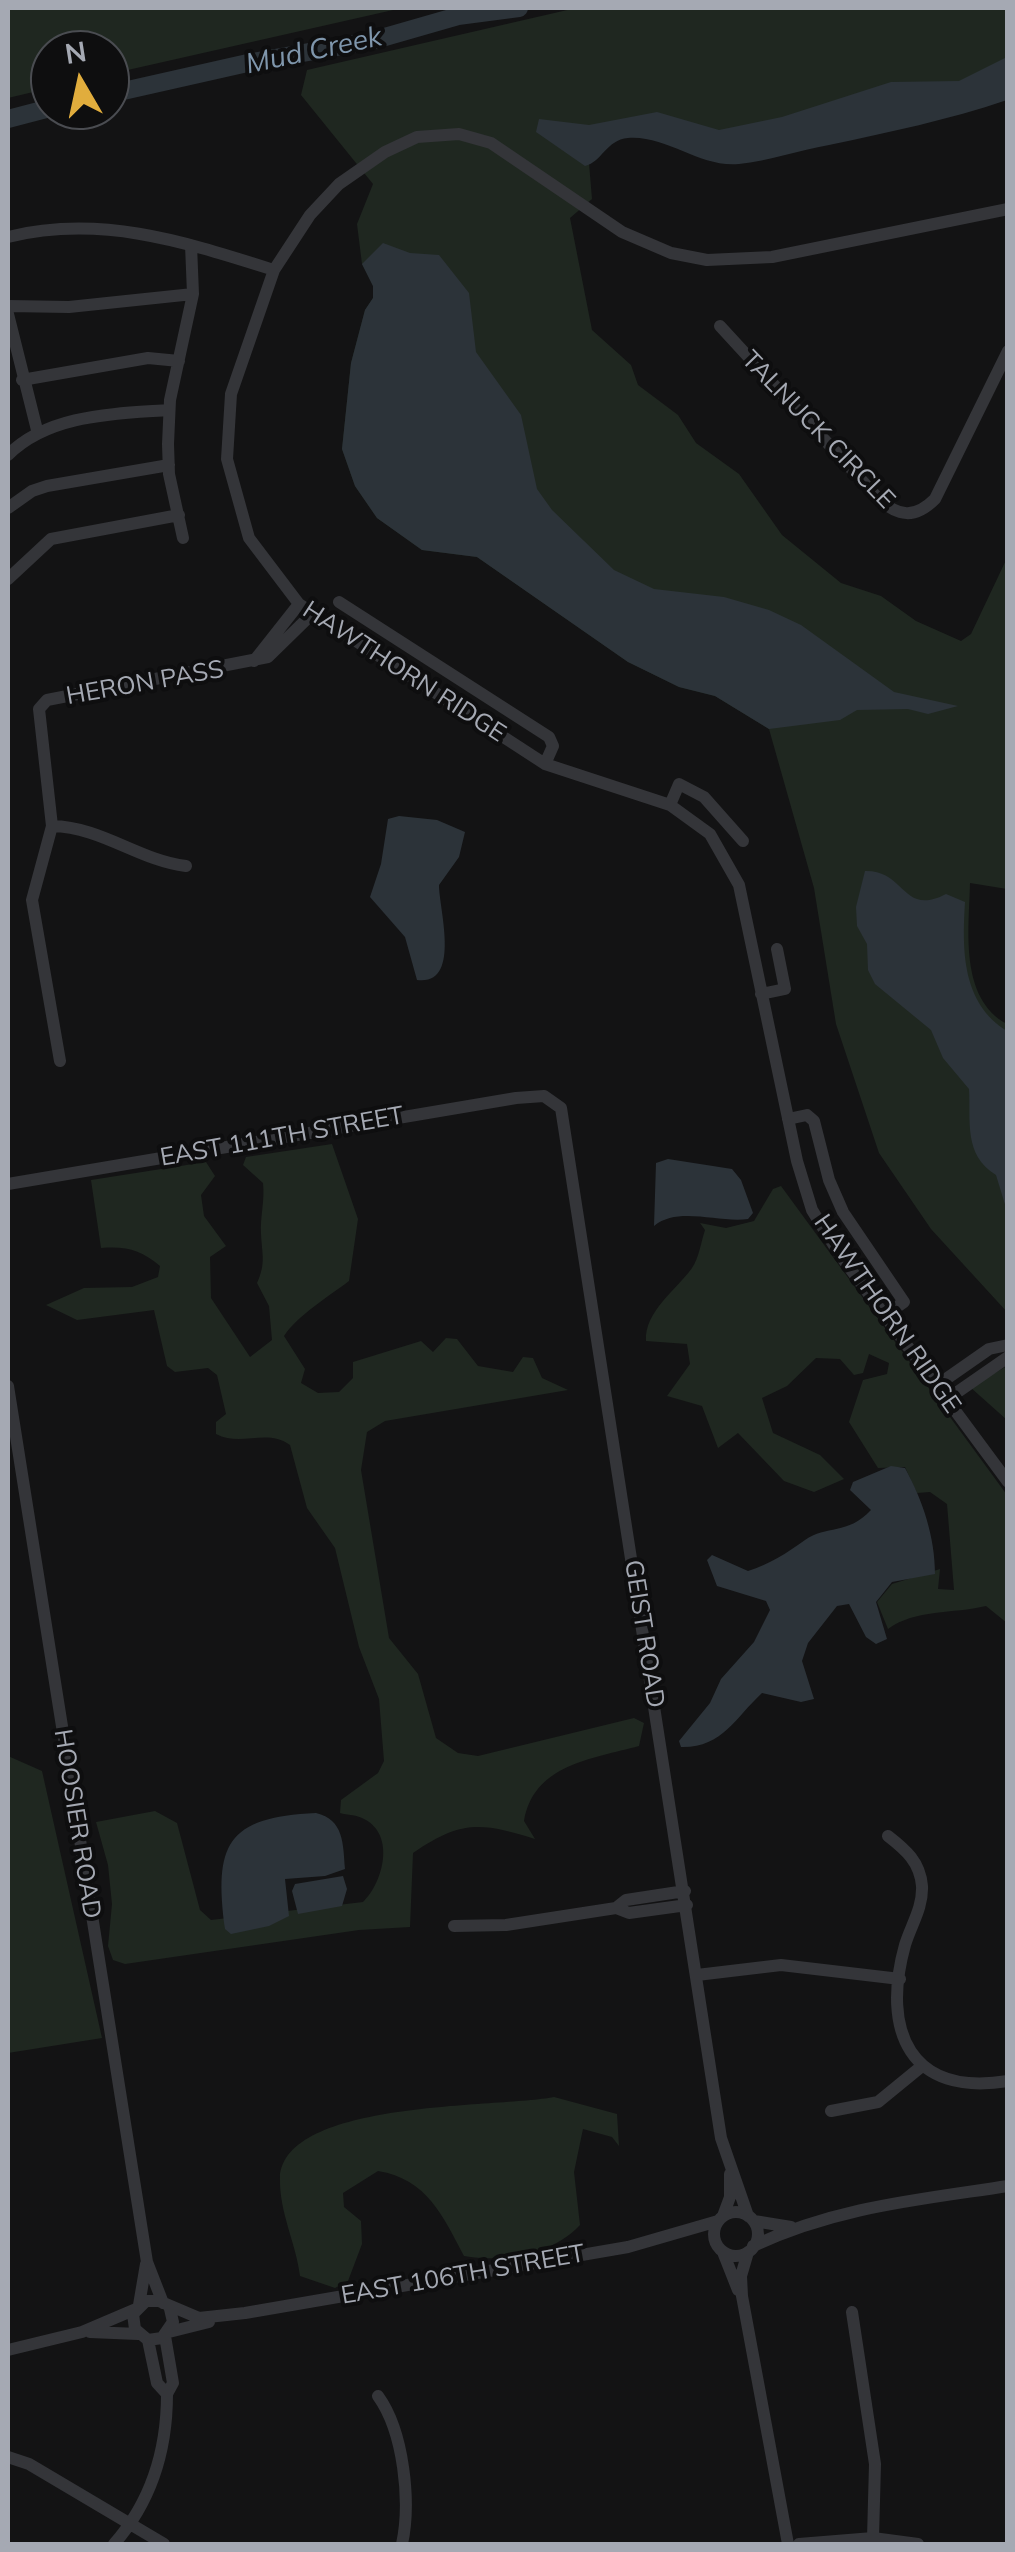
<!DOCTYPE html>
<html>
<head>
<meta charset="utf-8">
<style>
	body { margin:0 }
	#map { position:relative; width:1015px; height:2552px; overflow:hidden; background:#131314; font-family:Mulish,sans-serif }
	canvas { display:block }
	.frame { position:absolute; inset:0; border:10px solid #a5a9b3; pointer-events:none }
	.north { position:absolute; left:30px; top:30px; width:100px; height:100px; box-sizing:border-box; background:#0e0e0f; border:2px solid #4a4c51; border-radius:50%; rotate:351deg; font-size:28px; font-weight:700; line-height:40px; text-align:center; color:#a5a9b3 }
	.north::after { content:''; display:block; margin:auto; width:35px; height:45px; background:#e1ad3d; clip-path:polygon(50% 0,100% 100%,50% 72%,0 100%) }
</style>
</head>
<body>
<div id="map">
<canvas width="1015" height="2552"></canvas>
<div class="frame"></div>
<div class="north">N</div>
</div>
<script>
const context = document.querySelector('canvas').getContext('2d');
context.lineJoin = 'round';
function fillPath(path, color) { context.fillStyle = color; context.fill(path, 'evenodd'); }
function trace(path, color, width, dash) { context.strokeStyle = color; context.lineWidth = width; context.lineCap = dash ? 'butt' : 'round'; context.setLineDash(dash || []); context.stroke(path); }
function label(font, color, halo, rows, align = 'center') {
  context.font = font + ' Mulish,sans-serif'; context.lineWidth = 8; context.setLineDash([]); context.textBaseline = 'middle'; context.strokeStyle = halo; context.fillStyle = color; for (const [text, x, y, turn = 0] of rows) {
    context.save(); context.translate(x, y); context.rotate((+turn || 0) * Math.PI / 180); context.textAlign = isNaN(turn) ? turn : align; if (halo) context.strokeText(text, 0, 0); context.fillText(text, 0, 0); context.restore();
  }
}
fillPath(new Path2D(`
	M8,8H402L110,74V50H50V88L8,98Z
	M576,8H1007V90L724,139L628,131L588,151L592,199L570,218L592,330L631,365L638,385L678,415L696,443L739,474L782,535L841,583L881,596L916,621L961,641L971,634L1007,558V889L970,883C969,930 959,998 1007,1024V1312L931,1229L879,1153L836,1024L814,888L769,729L715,696L679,687L628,662L477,557L422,550L377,518L355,486L342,449L351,363L365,310L373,298V286L362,264L357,224L373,184L301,95L307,70Z
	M332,1144L358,1219L349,1281C329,1296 296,1317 284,1336L305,1369L301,1383L318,1393L339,1392L353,1378V1362L421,1341L433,1352L446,1338L457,1339L478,1366L513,1372L523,1357L533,1358L542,1378L568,1390L385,1421L367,1432L361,1470L389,1638L418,1674L436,1738L458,1753L478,1756L634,1718L644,1723L639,1746C592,1759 534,1764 524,1821L535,1839C481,1822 461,1820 413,1853L410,1927L359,1930L125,1964L113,1960L108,1946L112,1904L108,1865L96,1822L155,1811L177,1823L200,1910L211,1920L363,1902C383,1883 396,1835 364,1819C358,1815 347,1815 340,1813L341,1800L378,1773L384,1761L379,1699L359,1647L335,1548L307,1508L290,1445C267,1428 241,1447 216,1434V1422L226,1414L217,1375L208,1368L175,1372L167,1366L154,1310L77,1320L46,1305L84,1288L132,1287L158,1277L160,1266C141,1250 127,1246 101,1248L91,1180L206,1162L215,1176L201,1195L204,1216L226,1246L210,1257L211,1298L250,1357L272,1340L269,1306L257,1283C266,1263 262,1255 261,1234C260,1216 265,1201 263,1183L243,1165L246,1157Z
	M781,1186L1007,1495V1623L986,1606C953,1614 915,1609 888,1629L877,1602L892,1584L940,1569L938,1589L954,1590L947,1504L930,1492L917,1493L905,1467L878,1468L849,1422L863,1380L887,1374L889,1363L869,1354L863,1373L854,1375L840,1359L816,1358L787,1386L762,1398L773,1433L820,1455L844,1479L814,1492L784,1481L738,1433L718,1448L702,1406L667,1396L690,1364L687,1344L646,1341C644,1312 677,1289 692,1268C699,1258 701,1242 705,1230L700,1223L726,1228L754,1221L773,1189Z
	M1007,1366V1420L970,1387Z
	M8,1756L42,1771L102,2038L8,2053Z
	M554,2097L617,2114L619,2146L612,2137L583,2129L574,2172L580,2225C552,2255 504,2263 464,2256C443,2216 427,2179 378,2171L343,2193L344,2207L361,2221L362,2244L348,2281L335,2288L300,2276C296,2243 279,2212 280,2178C284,2099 499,2108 554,2097Z`), '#1f2720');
fillPath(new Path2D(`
	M1007,57V100C948,120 890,132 829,145C799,150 769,161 739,164C700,168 667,135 628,138C606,140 602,162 585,166L536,132L539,119L589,125L657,112L719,130L782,117L891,82L959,81Z
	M383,243L410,253L439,255L469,293L476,352L521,415L537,489L552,510L614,570L654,589L724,597L769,610L801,625L894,692L958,706L928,714L908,709L857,710L840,720L769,729L715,696L679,687L628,662L477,557L422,550L377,518L355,486L342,449L351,363L365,310L373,298V286L362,264Z
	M399,816L437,820L465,832L459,857L439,885C439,909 462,986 417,980L405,937L370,897L381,864L388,819Z
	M865,871C906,870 902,917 946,894L965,902C962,951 962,1003 1007,1031V1211L996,1175C963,1155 971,1120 969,1089L943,1058L931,1030L875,984L868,970L867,944L857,926L856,907Z
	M668,1159L732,1169L741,1180L753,1213L748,1219C718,1223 678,1206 654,1226L656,1163Z
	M891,1466L905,1468C923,1501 935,1537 935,1574L892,1582L876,1602L887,1639L876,1644L866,1637L849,1604L837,1606L808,1643L802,1661L814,1699L801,1702L762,1693C735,1718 722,1748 681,1747L679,1741L710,1703L721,1679L754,1642L770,1610L766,1601L717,1586L707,1560L712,1555L748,1571C770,1564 787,1553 805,1540C826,1525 848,1535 871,1510L850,1490L853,1482Z
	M316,1813C344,1820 343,1843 345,1869L325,1876L285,1879L289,1916L269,1926L231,1934L225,1929C214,1845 226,1817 316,1813Z
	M343,1876L347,1889L342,1906L298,1914L292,1891L295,1884Z`), '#2c3339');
trace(new Path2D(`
	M110,94L252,62L371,41L458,16L519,8
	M8,119L50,108`), '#2c3339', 18);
trace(new Path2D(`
	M1008,209L772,257L707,260L671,253L622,232L491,143L459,134L417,137L385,152L339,184L310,215L274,270L231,394L227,459L249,538L299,604L545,764L670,805L710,834L739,885L797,1161L812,1210L840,1255L1008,1482
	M8,237C101,214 185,242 274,270
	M8,306L69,307L193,294
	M8,314L37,430
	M720,326L878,498C898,517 915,519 935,499L1008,351
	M22,380L148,358L179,361
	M8,455C49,414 114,414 169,410
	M8,508L32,491L47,486L169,465
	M183,538L169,474L168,444L170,400L193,294L191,245
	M8,579L51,539L179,515
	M339,602L549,737L553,746L545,764
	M254,661L299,604
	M670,805L679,784L704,797L743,841
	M52,826C102,827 138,860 186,866
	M761,994L785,989L777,949
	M60,1061L32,900L52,826L39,709L47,700L268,657L313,613
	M788,1119L807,1115L814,1121L829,1180L843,1212L904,1302L885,1315
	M8,1184L516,1098L544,1096L561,1108L721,2138L748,2216
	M8,1386L147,2262L163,2303
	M936,1386L989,1349L1008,1345
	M946,1400L1008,1357
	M888,1836C906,1850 920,1862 922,1886C923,1908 911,1925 905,1945C881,2031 910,2097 1008,2081
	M616,1908L629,1913L687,1905
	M454,1926L506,1925L616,1908L626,1900L685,1891
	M697,1975L781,1965L900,1979
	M831,2111L878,2102L922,2066
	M714 2234a22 22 0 1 1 44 0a22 22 0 1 1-44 0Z
	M723,2216L730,2197V2174
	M754,2221L791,2227
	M753,2246C837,2207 916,2200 1008,2186
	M723,2252L738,2290
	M748,2252L741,2276L742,2296L788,2544
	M139,2305L146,2264
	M170,2309L173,2322L162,2338L148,2340L135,2329L133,2314L146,2301H159L199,2318L245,2313L628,2247L718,2221
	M852,2312L875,2464L873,2538
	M90,2332L138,2334
	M169,2332L209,2322
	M148,2340L157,2383L167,2394L173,2383L165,2336
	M8,2350L82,2332L136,2309
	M378,2396C404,2432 411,2502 402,2544
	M8,2457L29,2464L164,2544
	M114,2544C151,2502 167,2450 167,2394
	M799,2544L873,2538L918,2544`), '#343539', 12);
label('25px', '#a5a9b3', '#0e0e0f', [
	["TALNUCK CIRCLE",818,430,46],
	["HAWTHORN RIDGE",404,672,33],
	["HERON PASS",145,683,-10],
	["EAST 111TH STREET",282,1137,-10],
	["HAWTHORN RIDGE",887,1314,55],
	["GEIST ROAD",644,1634,81],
	["HOOSIER ROAD",77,1824,81],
	["EAST 106TH STREET",463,2275,-10]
]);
label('italic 28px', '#7f96ac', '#0e0e0f', [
	["Mud Creek",314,51,-12]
]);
</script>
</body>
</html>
